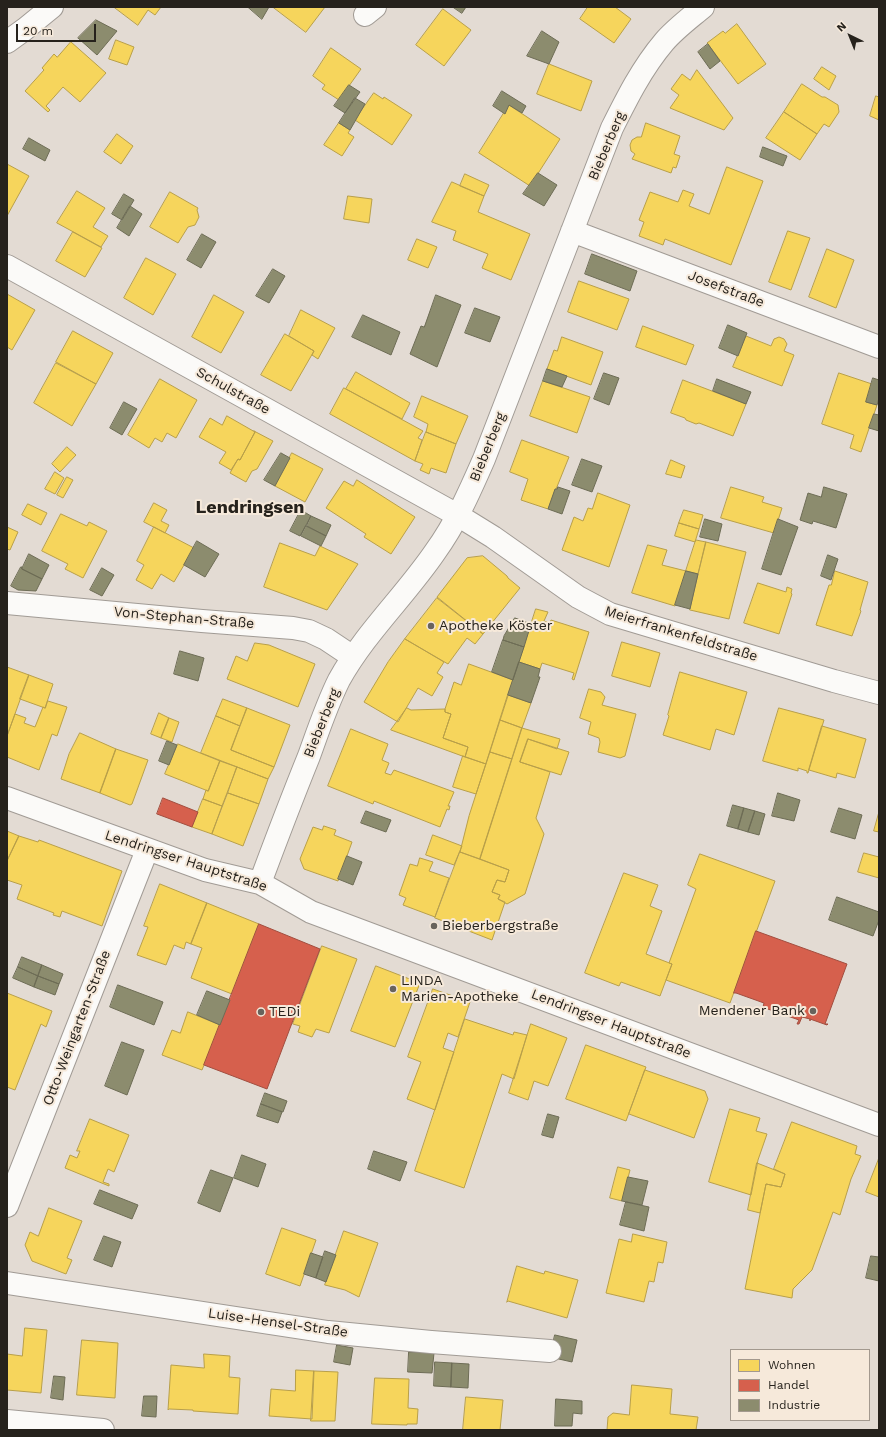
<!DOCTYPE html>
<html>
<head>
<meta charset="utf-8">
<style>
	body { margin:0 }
	#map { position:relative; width:886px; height:1437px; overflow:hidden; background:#e3dbd3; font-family:"Work Sans",sans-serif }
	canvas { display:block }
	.frame { position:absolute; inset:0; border:8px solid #26221c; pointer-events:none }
	.legend { position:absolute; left:730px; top:1349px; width:140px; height:72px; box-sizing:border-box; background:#f6e9da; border:1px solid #a3998e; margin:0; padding:5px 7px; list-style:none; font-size:12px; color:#26221c }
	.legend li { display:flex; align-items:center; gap:8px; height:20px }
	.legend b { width:20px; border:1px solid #a3998e }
	.north { position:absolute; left:830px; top:16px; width:40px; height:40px; -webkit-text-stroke:3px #f6e9da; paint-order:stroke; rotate:317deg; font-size:11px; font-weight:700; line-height:16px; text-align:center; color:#26221c }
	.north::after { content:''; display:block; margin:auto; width:14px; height:18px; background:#26221c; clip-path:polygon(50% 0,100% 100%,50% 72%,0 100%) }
	.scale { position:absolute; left:16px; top:24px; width:80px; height:18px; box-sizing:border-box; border:2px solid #26221c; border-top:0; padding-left:5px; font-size:12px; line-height:14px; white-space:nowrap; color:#26221c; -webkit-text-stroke:3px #f6e9da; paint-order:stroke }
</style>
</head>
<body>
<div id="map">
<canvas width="886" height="1437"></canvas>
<div class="frame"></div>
<ul class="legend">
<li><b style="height:11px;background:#f6d55c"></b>Wohnen</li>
<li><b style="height:11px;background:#d6604d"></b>Handel</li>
<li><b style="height:11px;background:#8c8c6e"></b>Industrie</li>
</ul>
<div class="north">N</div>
<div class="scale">20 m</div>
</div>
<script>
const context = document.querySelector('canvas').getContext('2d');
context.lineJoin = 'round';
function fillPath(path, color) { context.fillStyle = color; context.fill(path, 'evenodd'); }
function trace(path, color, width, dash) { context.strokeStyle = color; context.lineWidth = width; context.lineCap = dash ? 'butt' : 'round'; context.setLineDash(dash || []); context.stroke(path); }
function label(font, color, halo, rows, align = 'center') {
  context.font = font + ' "Work Sans",sans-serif'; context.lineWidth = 4; context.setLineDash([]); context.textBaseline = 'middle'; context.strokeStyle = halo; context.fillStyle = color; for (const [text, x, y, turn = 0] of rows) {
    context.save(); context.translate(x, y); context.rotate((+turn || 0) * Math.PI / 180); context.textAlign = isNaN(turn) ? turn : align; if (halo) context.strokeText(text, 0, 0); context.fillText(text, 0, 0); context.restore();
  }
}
const homes = new Path2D(`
	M114,7H161L155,15L148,10L138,25Z
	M273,7H325L306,32Z
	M588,7H615L631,19L614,43L580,19Z
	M443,9L471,30L444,66L416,45Z
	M737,24L766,64L738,84L707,43L723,31L725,33Z
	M116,40L134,47L127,65L109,59Z
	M71,42L106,73L80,102L63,87L46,106L50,110L48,112L25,91L44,70L42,68L54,54L57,57Z
	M331,48L361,69L339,100L322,89L325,85L313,76Z
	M549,64L592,81L581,111L537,94Z
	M822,67L836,76L829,90L814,79Z
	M697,70L733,118L724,130L670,108L679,95L671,89L682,74L690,80Z
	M802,84L822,97H825L838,105L839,112L829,127L824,124L817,134L784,112Z
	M374,93L383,99L384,97L412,115L392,145L355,120Z
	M876,96L879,97V120L870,116Z
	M509,105L560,139L530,186L479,153Z
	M784,112L817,134L800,160L766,138Z
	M339,123L350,130L348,133L354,137L342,156L324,145Z
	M646,123L680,136L674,154L680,156L676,168L673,167L671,173L632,159L635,154L631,151L630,145L632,140L637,137H641Z
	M117,134L133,146L121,164L104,152Z
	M7,164L29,176L7,216Z
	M727,167L763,181L731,265L665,239L663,245L639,236L644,222L639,220L650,192L678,202L683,190L694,194L689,206L709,214Z
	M465,174L489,185L484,196L460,186Z
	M452,182L484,196L478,212L530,234L511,280L482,268L488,254L453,240L456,231L432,222Z
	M77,191L105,208L93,227L108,236L101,247L57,223Z
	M170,192L198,208L197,210L199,217L195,225L188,227L178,243L150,227Z
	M348,196L372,199L369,223L344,219Z
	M788,231L810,238L791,290L769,282Z
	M73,232L102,248L85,277L56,261Z
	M417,239L437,247L428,268L408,260Z
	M827,249L854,260L836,308L809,297Z
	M146,258L176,274L153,315L124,298Z
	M579,281L629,299L617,330L568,312Z
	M7,294L35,310L12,350L7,347Z
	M214,295L244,312L221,353L192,337Z
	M301,310L335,328L318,359L312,355L314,351L289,336Z
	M643,326L694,345L686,365L636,347Z
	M73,331L113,353L96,384L56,362Z
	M285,334L314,351L291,391L261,375Z
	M746,336L771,346L774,339L779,337L784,339L787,344L784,351L794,355L782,386L733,367Z
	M562,337L603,352L591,385L547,369L554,350L557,351Z
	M56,363L96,384L72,426L34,403Z
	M356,372L410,403L402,419L346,389Z
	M839,373L872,384L866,402L877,405L861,452L850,448L854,435L822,424Z
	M160,379L197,400L176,438L167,433L162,442L155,438L149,448L128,435Z
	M683,380L746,404L733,436L699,423L696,424L686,420L685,418L671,413Z
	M543,381L590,397L577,433L530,416Z
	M344,388L423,431L418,438L422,440L415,461L330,414Z
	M422,396L468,416L456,444L426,432L428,424L414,417Z
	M227,416L255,432L240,460L238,459L231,470L219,463L226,452L199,437L210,418L222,425Z
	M254,431L273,441L257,469L252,471L246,482L230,473L238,459L240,460L255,432Z
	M426,432L456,444L446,473L431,468L429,474L420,470L423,464L415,461Z
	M522,440L569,457L548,509L521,500L528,479L510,472Z
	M67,447L76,455L60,472L52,464Z
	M292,453L323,469L305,502L275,486Z
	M671,460L685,466L681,478L666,474Z
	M55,472L64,478L55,494L45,489Z
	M67,477L73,480L63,498L57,495Z
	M357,480L415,517L391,554L364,537L366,534L326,508L344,481L353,486Z
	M731,487L764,497L762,502L782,508L774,533L721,518Z
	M598,493L630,505L609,567L562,550L574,517L583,521L588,508L592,509Z
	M154,503L167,510L161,521L169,525L165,533L144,522Z
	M28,504L47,513L41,525L22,515Z
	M684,510L703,515L699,529L679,523Z
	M61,514L87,526L89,522L107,531L83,578L65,569L68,564L42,551Z
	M679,523L699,529L695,542L675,536Z
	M7,527L18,532L10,550L7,549Z
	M154,527L194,548L174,582L161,574L152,589L136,580L144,565L137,561Z
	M696,540L706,542L698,574L686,571Z
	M706,542L746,552L729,619L690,610Z
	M280,543L315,556L320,546L358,564L327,610L264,587Z
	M648,545L667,550L662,565L686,571L675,606L632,593Z
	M483,556L507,576L508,578L520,588L483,634L437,597L467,558Z
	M835,571L868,582L860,610L861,611L852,636L816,625L829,585H831Z
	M758,583L786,592L787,587L792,589L791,593L792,594L779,634L744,623Z
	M437,598L483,634L475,644L467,638L448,664L405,639Z
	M536,609L548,612L544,621L550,623L551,620L589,632L574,680L572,679L574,673L542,663L540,669L519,662Z
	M405,639L444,662L437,673L443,677L432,696L418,688L398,722L364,702L388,662Z
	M622,642L660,653L650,687L612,676Z
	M255,643L269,645L315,664L298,707L227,679L236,656L247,661Z
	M469,664L513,680L486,764L465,757L468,747L443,738L451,714L445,712V709L454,682L461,685Z
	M7,667L29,675L7,736Z
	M680,672L747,692L734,735L716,729L710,750L663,735L669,716L668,715Z
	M29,675L53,684L45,708L20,699Z
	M589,689L601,692L605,697L602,705L636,714L625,756L620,758L598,752L600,742L599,738L588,734L591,722L580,718Z
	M508,695L531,703L522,728L500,720Z
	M223,699L247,708L240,726L216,716Z
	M48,701L67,707L57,736L52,734L39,770L7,757V736L15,714L26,718L24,723L35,727L43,707L45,708Z
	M247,708L290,725L274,767L231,750Z
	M407,708L411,710L445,709V712L451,714L443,738L468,747L465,757L391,730Z
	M779,708L824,720L808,773H807V771L798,768V771L763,761Z
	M159,713L169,718L161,738L151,734Z
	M216,716L240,726L231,750L274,767L268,779L201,753Z
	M169,718L179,722L172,742L161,738Z
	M500,720L522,728L512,759L490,752Z
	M822,726L866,739L855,778L837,773L836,778L809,770Z
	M522,728L560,739L557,749L528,739L520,762L550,772L536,818L544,834L525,894L507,904L498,899L500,895L492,892L497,880L505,882L509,870L480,859Z
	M351,729L388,744L382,760L389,763L385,773L391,775L394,770L454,792L448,806H450L449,810L447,809L440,827L374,801L373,804L328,786Z
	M80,733L116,749L100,793L61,779L69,754Z
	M528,739L569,752L561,775L520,762Z
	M178,744L220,761L208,791L165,774Z
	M116,749L148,760L132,804L130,805L100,793Z
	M490,752L512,759L480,859L460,852L469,816Z
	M463,756L486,764L476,794L453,787Z
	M220,761L237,767L222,806L203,799L206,790L208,791Z
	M237,767L268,779L259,804L228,793Z
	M228,793L259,804L243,846L212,834Z
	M203,799L222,806L212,834L192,827Z
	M879,812V832L874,831Z
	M324,826L336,830L334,835L352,842L338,881L304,869L300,859L313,827L322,830Z
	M7,831L19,836L7,861Z
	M433,835L462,846L454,865L426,855Z
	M19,836L38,842L39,840L122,871L102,926L62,911L60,917L53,915L54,913L17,899L22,885L7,880V861Z
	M460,852L509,870L505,882L497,880L492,892L500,895L498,899L505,902L492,940L435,918Z
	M864,853L879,857V878L858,872Z
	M700,854L775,881L730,1003L666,980L672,964L669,963L696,889L688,885Z
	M420,858L433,862L429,871L449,878L435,917L403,905L406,898L399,895L410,864L417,866Z
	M624,873L658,885L650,906L662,911L646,954L672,964L660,996L621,982L619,986L585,973Z
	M160,884L207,903L191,944L186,942L184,949L174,945L166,965L137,955L148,927L144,926Z
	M207,903L259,924L232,994L191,978L202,948L191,944Z
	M322,946L357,959L329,1033L316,1029L312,1037L298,1032L300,1026L293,1024Z
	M376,966L420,983L395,1047L351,1031Z
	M433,989L470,1002L458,1037L448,1033L443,1048L454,1052L435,1110L407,1099L421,1062L408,1057Z
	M7,993L52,1011L46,1027L41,1024L15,1090L7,1087Z
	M188,1012L220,1025L202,1070L162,1055L172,1030L180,1033Z
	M465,1019L513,1035L514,1032L527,1035L514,1079L502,1074L464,1188L415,1171Z
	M531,1024L567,1038L548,1086L534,1081L528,1100L509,1093Z
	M586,1045L646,1067L626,1121L566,1099Z
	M645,1070L705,1091L708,1099L694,1138L629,1114Z
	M730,1109L760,1118L756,1131L767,1134L758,1160L751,1195L709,1182Z
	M90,1119L129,1135L114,1172L108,1169L103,1182L109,1184V1186L65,1168L70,1155L77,1158L80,1151H77Z
	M792,1122L857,1146L855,1154L861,1156L851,1179L840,1215L833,1212L812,1270L793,1289L792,1298L745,1289L766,1184L781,1187L785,1174L774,1169Z
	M879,1158V1197L866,1192Z
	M757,1163L785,1174L781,1187L766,1184L760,1213L748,1210Z
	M618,1167L630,1170L622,1201L610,1198Z
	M49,1208L82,1221L67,1258L72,1260L66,1274L32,1261L25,1245L30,1232L38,1236Z
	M282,1228L316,1240L300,1286L266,1274Z
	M344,1231L378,1243L359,1297L345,1290L325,1285Z
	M633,1234L667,1242L663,1263L658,1262L654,1282L649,1281L644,1302L606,1293L619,1239L631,1242Z
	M517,1266L544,1274L545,1271L578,1280L567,1318L508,1301L507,1302Z
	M25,1328L47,1330L41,1393L7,1390V1354L22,1356Z
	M82,1340L118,1343L115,1398L77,1395Z
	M204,1354L230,1356L229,1377L240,1378L238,1414L193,1411V1410L169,1409L168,1410L171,1365L204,1368Z
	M296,1370L314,1371L312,1419L269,1416L271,1389L295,1391Z
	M314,1371L338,1372L335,1421H311Z
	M375,1378L409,1379L408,1408L418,1409L417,1424H407V1425L372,1424Z
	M632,1385L672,1389L670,1414L698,1417L696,1430H607L608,1417L613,1413L629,1415Z
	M466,1397L503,1400L500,1430H463Z`);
fillPath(homes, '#f6d55c');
trace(homes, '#b89f49', 1);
const shops = new Path2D(`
	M163,798L198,812L192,827L157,814Z
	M259,924L320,949L267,1089L204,1065Z
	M756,931L847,964L825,1024H828L827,1025L810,1019V1021V1019L802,1017L799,1024H797L799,1020L765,1008L764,1011H762L764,1003L736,993H734Z`);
fillPath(shops, '#d6604d');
trace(shops, '#a14d3e', 1);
const industry = new Path2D(`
	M248,7H269L262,19Z
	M453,7H466L462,13Z
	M96,20L117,31L97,55L78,38Z
	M542,31L559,42L549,64L527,56Z
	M708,44L720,61L710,69L698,52Z
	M349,85L360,92L345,113L334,106Z
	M502,91L526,106L522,113L509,105L505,114L493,106Z
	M355,98L365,104L350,130L339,123Z
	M29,138L50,150L45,161L23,149Z
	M763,147L787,156L783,166L760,157Z
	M538,173L557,185L544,206L523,194Z
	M124,194L134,200L122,220L112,214Z
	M130,206L142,214L129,236L117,228Z
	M202,234L216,242L201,268L187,260Z
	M592,254L637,271L630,291L585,274Z
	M273,269L285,276L269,303L256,296Z
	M436,295L461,305L437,367L410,354L421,326L424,327Z
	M475,308L500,317L490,342L465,333Z
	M363,315L400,332L391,355L352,337Z
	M728,325L747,333L738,356L719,348Z
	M547,369L567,376L562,387L543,381Z
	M604,373L619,378L609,405L594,399Z
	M873,378L879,380V398L877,405L866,402Z
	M717,379L751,392L746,404L713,391Z
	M124,402L137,409L122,435L110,428Z
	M874,414L879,415V431L869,428Z
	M281,453L290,458L275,486L264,480Z
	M582,459L602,466L592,492L572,485Z
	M558,487L570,491L562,514L548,509L555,489H557Z
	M824,487L847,494L836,528L813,521L812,524L800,520L808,493L821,497Z
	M301,510L311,516L300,536L290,531Z
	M311,516L331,525L326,536L307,526Z
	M705,519L722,524L718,541L700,537Z
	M778,519L798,527L781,575L762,569Z
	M306,526L326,536L321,546L301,536Z
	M197,541L219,554L205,577L184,565Z
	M29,554L49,565L42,579L22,569Z
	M828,555L838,559L831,580L821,576Z
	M21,567H22V569L42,579L36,591L18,590L11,586Z
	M102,568L114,575L102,596L90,590Z
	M686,571L698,574L690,609L675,605Z
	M515,618L531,624L524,647L503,640L504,636Z
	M503,640L524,647L513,680L492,672Z
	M180,651L204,658L198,681L174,674Z
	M519,662L540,669L538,677H540L531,703L508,695Z
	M167,741L177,745L169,765L159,761Z
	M778,793L800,800L794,821L772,816Z
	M733,805L744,808L738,829L727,826Z
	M744,808L755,811L748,832L738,829Z
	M839,808L862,815L855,839L831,832Z
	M366,811L391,820L386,832L361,823Z
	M755,811L765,814L759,835L748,832Z
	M347,856L362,862L353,885L338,879Z
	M837,897L879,912V920L873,936L829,920Z
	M22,957L42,965L38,976L18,967Z
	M42,965L63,974L59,984L38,976Z
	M18,967L38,976L34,987L13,978Z
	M38,976L59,984L55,995L34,987Z
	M118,985L163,1002L154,1025L110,1007Z
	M207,991L230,1000L220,1025L197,1015Z
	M122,1042L144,1050L127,1095L105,1086Z
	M265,1093L287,1101L283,1112L261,1104Z
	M261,1104L282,1112L278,1123L257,1116Z
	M548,1114L559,1117L553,1138L542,1135Z
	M374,1151L407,1162L400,1181L368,1169Z
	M242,1155L266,1164L258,1187L234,1178Z
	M211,1170L233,1178L220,1212L198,1203Z
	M628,1177L648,1181L642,1205L622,1201Z
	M100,1190L138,1205L132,1219L94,1204Z
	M626,1202L649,1207L644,1231L620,1225Z
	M104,1236L121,1242L112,1267L94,1260Z
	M325,1251L336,1255L326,1282L316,1278Z
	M311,1253L323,1257L316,1278L304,1274Z
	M871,1256L879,1257V1281L866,1278Z
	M555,1335L577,1340L572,1362L550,1357Z
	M337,1345L353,1348L350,1365L334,1362Z
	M409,1352L434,1353L432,1373L408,1372Z
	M435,1362L452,1363L451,1387L434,1386Z
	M452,1363L469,1364L468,1388L451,1387Z
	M54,1376L65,1377L63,1400L51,1398Z
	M144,1396H157L156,1417L142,1416Z
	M556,1399L582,1401V1414L573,1413L572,1426H555Z`);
fillPath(industry, '#8c8c6e');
trace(industry, '#6d6c55', 1);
const minor = new Path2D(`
	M365,15L375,7
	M7,42L25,29L52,7
	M572,231L879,347
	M7,266L459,516L493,537L578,597L610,614L834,681L879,693
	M7,603L202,621L293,628L309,631L326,639L353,657
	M7,798L205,870L260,883L311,912L879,1125
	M260,883C276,840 292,798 309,756C318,731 327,704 339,680C365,633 405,596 435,552C456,523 470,491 484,459L612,128C627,98 642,68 664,42C675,29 690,18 703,7
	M7,1206L147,850
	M7,1283L328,1332L431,1342L550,1351
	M7,1421L103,1430`);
trace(minor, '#a19b95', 24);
trace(minor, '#fbfaf8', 22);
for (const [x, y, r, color] of [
	[431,626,4,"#68635c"],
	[434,926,4,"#68635c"],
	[393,989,4,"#68635c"],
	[813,1011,4,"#68635c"],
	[261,1012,4,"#68635c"]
]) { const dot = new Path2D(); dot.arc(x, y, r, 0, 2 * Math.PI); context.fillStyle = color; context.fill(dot); trace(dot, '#f6e9da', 1.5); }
label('14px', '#26221c', '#f6e9da', [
	["Bieberberg",607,146,-67],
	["Josefstraße",726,289,21],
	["Schulstraße",233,391,29],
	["Bieberberg",488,447,-68],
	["Von-Stephan-Straße",184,618,5],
	["Meierfrankenfeldstraße",681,634,17],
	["Bieberberg",322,723,-68],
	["Lendringser Hauptstraße",186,861,18],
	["Lendringser Hauptstraße",611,1024,21],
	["Otto-Weingarten-Straße",77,1028,-69],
	["Luise-Hensel-Straße",278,1323,8]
]);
label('14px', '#26221c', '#f6e9da', [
	["Apotheke Köster",439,626],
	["Bieberbergstraße",442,926],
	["LINDA",401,981],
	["Marien-Apotheke",401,997],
	["Mendener Bank",805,1011,"right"],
	["TEDi",269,1012]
], 'left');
label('bold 18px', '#26221c', '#f6e9da', [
	["Lendringsen",250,508]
]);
</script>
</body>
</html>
